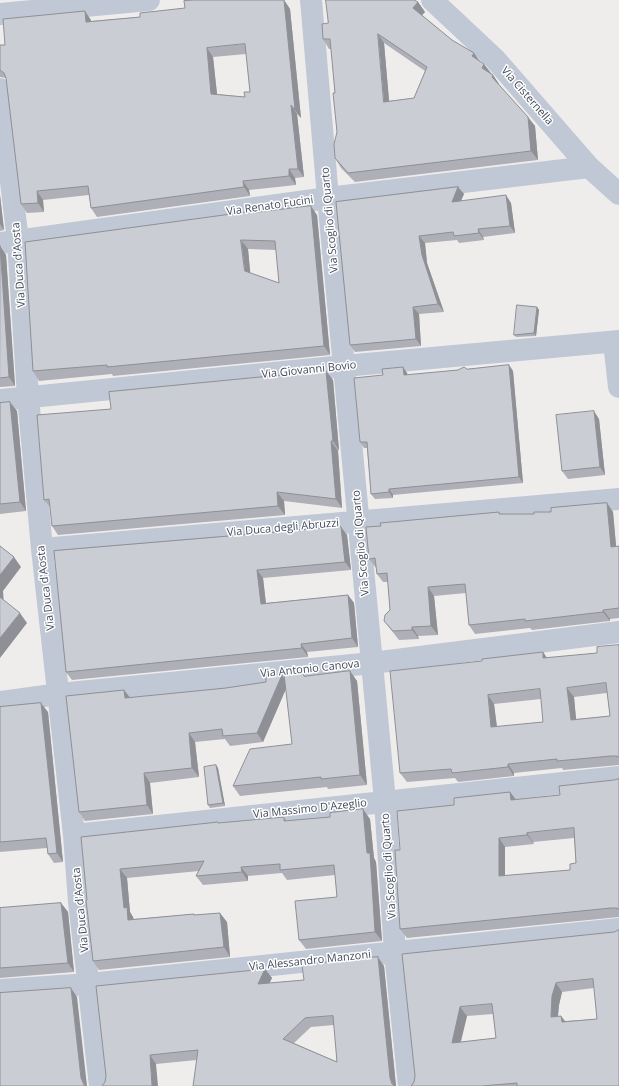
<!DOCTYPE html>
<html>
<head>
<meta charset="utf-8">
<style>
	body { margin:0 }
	canvas { display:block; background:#efedec }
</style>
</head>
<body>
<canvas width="619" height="1086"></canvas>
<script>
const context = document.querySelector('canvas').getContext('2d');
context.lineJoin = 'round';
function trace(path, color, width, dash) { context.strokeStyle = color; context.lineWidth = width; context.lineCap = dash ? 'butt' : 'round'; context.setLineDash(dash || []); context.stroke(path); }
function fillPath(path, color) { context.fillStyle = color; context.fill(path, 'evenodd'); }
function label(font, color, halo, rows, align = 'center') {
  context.font = font + ' "Open Sans",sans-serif'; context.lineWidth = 3; context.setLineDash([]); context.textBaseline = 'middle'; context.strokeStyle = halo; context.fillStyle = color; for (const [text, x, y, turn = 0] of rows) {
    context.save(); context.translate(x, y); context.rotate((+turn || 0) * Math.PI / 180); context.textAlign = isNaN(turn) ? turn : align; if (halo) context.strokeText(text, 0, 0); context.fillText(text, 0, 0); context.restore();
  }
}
trace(new Path2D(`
	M311,0L328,198L385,801L395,953L409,1086
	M432,0L495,59L589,167L619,194
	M0,14L149,0
	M0,89L18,241L28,397L42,549L74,835L79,902L100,1086
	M0,243L328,198L589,167
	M614,342L619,387
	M0,400L344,366L619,341
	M42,549L619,499
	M0,702L59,694L372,663L619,632
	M74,835L619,777
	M0,990L89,984L619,929`), '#c1c8d5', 22);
fillPath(new Path2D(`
	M284,0L290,9L301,118L297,114L304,177L295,178L296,185L249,190L250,196L97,217L91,208L89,195L43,200L44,212L27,213L21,204L6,78L0,77V45H5L91,20V21L140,17ZM246,54L250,92L245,97L217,94L213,57Z
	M418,2L425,12L422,15L452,40L479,60L491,73L493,75L499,84V85L535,126L538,160L355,182L341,168L335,158L337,132L335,93L331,49H329L323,39L328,23ZM384,43L425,71L414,98L389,101Z
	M458,187L464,194L461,201L511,203L515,233L483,237L484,240L459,243L457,240L425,243L427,263L444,312L419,314L421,346L355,352L350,345L336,202Z
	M0,195L4,230L0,231Z
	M247,213L317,215L330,355L113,376L112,374L39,381L33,371ZM248,249L276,250L279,283L250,273Z
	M0,246L6,255L15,386L0,387Z
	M537,307L539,310L536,336L516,337L514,335Z
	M509,365L513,371L523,483L393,495V498L375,499L371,494L367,448H364L360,442L383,375L403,367L407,373L408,375Z
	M326,371L333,380L339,450L338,451L342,508L284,501L285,515L58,535L52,526L50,507L44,500L111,409Z
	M0,403L17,411L26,511L0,514Z
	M599,419L605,475L568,479L562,471Z
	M607,503L613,512L616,546H619V618L610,619V621L532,630L530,628L475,634L469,625L466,593L434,596L438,635L418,636L419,639L399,640L384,621L390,610L388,582H383L377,574L376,568L369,559L381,526L499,512L500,514H534Z
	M341,527L347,535L351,570L263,578L266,603L348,595L354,603L358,647L307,652L308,657L72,680L66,672L54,551Z
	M619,645V765L563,770L562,768L514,773V776L458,782L455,778L407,782L400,773L482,661L543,652L547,658L597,653ZM607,693L610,716L576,719L574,697ZM541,699L543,722L497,727L494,704Z
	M350,671L357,681L367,785L328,789L327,787L240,796L233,786L292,744L286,689L263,742L230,746L225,739L195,742L199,777L150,783L153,814L85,821L79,812L124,690L130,698L226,688L306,676Z
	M0,707L48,712L63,862L54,863L48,854L47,848L0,852Z
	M216,765L218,768L225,806L210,808L208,805Z
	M619,779V917L407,938L400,929V850L454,805L510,792L516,799L560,795ZM574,838L576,863L570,870L505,876V847L534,844L533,842Z
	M284,817L287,821L370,819L374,858L376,862L382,941L306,949L299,940L337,897L335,875L287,880L282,873L248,876V881L203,885L196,876L199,871L127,878L130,912L133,917L134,919L194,914L195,915L227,922L230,957L99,970L93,961L81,837Z
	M61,903L68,912L74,972L0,978V908Z
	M614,932L619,1086H411L414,1082L415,1076L402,954ZM594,988L597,1019L565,1021L561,1016H558L559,1005L562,992ZM493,1014L496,1038L461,1042L467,1016Z
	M384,966L396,1086L197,1060L156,1064L102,1086L265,969L272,978L269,983L304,980ZM334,1025L337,1062L294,1043L311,1027Z`), '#afb0b7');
fillPath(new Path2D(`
	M284,0L290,9L301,118L295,110Z
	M418,2L425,12L420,17L413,8Z
	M85,11L91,20L92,31L86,22Z
	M378,34L384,43L390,111L384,102Z
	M207,48L213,57L218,103L211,94Z
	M474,53L481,63L472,56Z
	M484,64L491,73L482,68Z
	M493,75L499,84L498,86L492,77Z
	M291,105L297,114L304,177L298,169Z
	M528,117L535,126L538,160L531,151Z
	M289,169L295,178L296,185L289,176Z
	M243,181L249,190L250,196L244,187Z
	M458,187L464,194L457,209L452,202Z
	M37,191L43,200L44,212L38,203Z
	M0,195L4,230L0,224Z
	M506,195L511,203L515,233L510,226Z
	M311,206L317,215L330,355L324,346Z
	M478,229L483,237L484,240L479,233Z
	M419,236L425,243L427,263L444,312L438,304L422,255Z
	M241,240L248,249L251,280L245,271Z
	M0,246L6,255L15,386L9,377Z
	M413,307L419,314L421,346L416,339Z
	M537,307L539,310L536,336L534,333Z
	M509,365L513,371L523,483L519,477Z
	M403,367L407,373L408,380L404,375Z
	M326,371L333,380L339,450L333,441Z
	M10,402L17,411L26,511L20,502Z
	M594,411L599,419L605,475L600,467Z
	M331,441L338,451L342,508L336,499Z
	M389,489L393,495V498L389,492Z
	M277,492L284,501L285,515L278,506Z
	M607,503L613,512L617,556L611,547Z
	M341,527L347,535L351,570L345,562Z
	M14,557L21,567L3,591L4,605L0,599V575Z
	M257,570L263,578L267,613L261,604Z
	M428,587L434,596L438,635L431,626Z
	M348,595L354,603L358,647L352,638Z
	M603,610L610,619V621L603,612Z
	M20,613L27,623L0,658V638Z
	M412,627L418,636L419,639L412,630Z
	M301,644L307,652L308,657L302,648Z
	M543,652L549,661L543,658Z
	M350,671L357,681L367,785L360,775Z
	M282,675L288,684L263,742L257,733Z
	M567,688L574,697L577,729L571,720Z
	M124,690L131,699L125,698Z
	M488,695L494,704L498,736L491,727Z
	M41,703L48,712L63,862L57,853Z
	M189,733L195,742L199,777L192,768Z
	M508,764L514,773V776L508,767Z
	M216,765L218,768L225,806L223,803Z
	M144,773L150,783L153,814L147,805Z
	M510,792L516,800H511Z
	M363,809L370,819L374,858L376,862L382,941L375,932Z
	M527,833L533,842L534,844L527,835Z
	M499,838L505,847V885L499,876Z
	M241,867L248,876V881L242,872Z
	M120,869L127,878L130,912L133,917L134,929L128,920L124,908Z
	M61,903L68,912L74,972L68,963Z
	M220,913L227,922L230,957L224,947Z
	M378,957L384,966L396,1086H394L390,1078Z
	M265,969L272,978L265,993L258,984Z
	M556,983L562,992L559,1005L557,1026L551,1017L552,996Z
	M71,988L77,997L87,1086H85L81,1078Z
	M460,1007L467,1016L458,1052L452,1043Z
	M561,1016L568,1025L562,1022Z
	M150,1055L156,1064L158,1086H152Z`), '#8e9095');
const building = new Path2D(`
	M195,0H284L295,110L291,105L298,169H289V176L243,181L244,187L91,208L88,186L37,191L38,203L21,204L6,78L4,73L0,70V45H5L3,19L85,11L86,22L140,17V13L185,8L184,1ZM245,44L250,92H244L245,97L211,94L207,48Z
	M326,0H414L418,2L413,8L452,40L474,53L472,56L484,64L482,68L493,75L492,77L528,117L531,151L348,173L335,158L334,144L337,132L333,93H335L330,39H323L322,24L328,23ZM378,34L427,67L414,98L384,102Z
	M458,187L452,202L506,195L510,226L478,229L479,233L454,236L453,232L419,236L422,255L438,304L413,307L416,339L350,345L336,202Z
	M311,206L324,346L107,367V365L33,371L25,242L246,212L247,213ZM241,240L275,241L279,283L245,271Z
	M0,246L9,377L0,378Z
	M517,305L537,307L534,333L514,335Z
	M509,365L519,477L389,489V492L371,494L367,442H360L354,378L383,375L382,369L403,367L404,375L458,370L464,367L467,369Z
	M326,371L333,441H331L336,499L277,492L278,506L52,526L49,499L44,500L37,415L111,409L109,392Z
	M10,402L20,502L0,504V403Z
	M594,411L600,467L562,471L556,415Z
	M607,503L611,547L619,546V608L603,610V612L525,621V619L469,625L465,584L428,587L431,626L412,627V630L393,631L384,621L385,615L390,610L387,573L377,574L375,558L369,559L366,527L381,526L380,523L499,512V514H534V512H551V508Z
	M341,527L345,562L257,570L261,604L348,595L352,638L301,644L302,648L66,672L54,551Z
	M0,546L14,557L0,575Z
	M0,597L20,613L0,638Z
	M619,645V758L617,756H611L557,761V759L508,764V767L452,773L451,769L400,773L390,671L482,661V659L543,652V658L597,653V647ZM606,683L610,716L571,720L567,688ZM540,689L543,722L491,727L488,695Z
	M350,671L360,775L321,779V777L233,786L250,749L292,744L284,674L303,672L304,676Z
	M282,675L257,733L223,736L222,729L189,733L192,768L144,773L147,805L79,812L66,696L124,690L125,698L226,688L266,682V676Z
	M41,703L57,853L48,854L46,838L0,842V707Z
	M216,765L223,803L208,805L204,767Z
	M619,779V910L617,908H611L400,929L395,850H400L397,811L454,805V798L510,792L511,800L560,795L559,786L614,780ZM574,828L576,863L570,864V870L499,876V838L527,835V833Z
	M363,809L367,853H370L375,932L299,940L295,901L337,897L334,865L280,870V864L241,867L242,872L196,876L204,861L120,869L124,908L127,907L128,920L194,914V915L220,913L224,947L93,961L86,900H87L81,837L218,822V823L284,817V821L330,817V813Z
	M61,903L68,963L0,968V908Z
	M619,930V1086H517V1083L482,1086H411L414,1082L415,1076L402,954L614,932ZM593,979L597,1019L562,1022L561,1016L551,1017L552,996L556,983ZM492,1004L496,1038L452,1043L460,1007Z
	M378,957L390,1078L392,1084L395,1086H193L198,1050L150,1055L152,1086H102L105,1082L106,1076L96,986L265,969L258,984L304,980L302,965ZM333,1016L337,1062L283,1039L305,1018Z
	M71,988L81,1078L84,1085L86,1086H0V993Z`);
fillPath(building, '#cbcdd5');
trace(building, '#8e9095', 1);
label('11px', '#434b5b', '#fff', [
	["Via Cisternella",527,96,49],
	["Via Renato Fucini",270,206,-8],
	["Via Scoglio di Quarto",330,220,-95],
	["Via Duca d'Aosta",19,265,-94],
	["Via Giovanni Bovio",309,370,-6],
	["Via Duca degli Abruzzi",283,528,-5],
	["Via Scoglio di Quarto",361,543,-95],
	["Via Duca d'Aosta",46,588,-97],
	["Via Antonio Canova",310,669,-6],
	["Via Massimo D'Azeglio",310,809,-6],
	["Via Scoglio di Quarto",389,866,-94],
	["Via Duca d'Aosta",81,910,-96],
	["Via Alessandro Manzoni",310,961,-6]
]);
</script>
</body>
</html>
